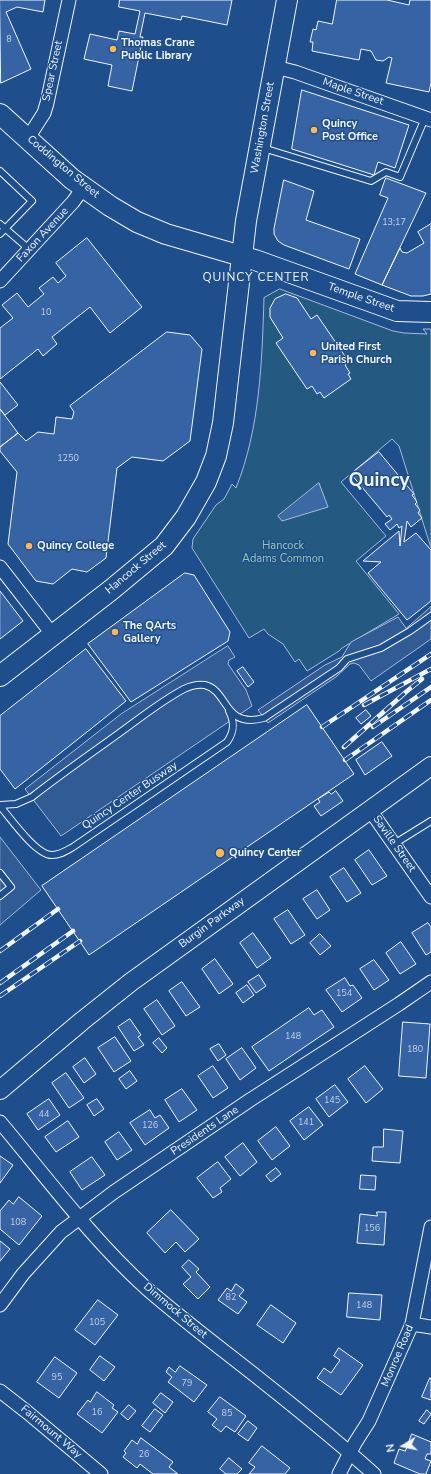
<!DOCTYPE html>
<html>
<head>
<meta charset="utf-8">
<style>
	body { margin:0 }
	#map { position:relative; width:431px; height:1474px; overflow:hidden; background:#1f4e8c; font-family:"Nunito Sans",sans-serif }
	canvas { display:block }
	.north { position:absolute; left:383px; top:1426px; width:40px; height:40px; -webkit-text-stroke:3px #1f4e8c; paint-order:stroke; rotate:260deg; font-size:11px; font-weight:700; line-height:16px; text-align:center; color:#f2f6ff }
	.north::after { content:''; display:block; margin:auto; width:14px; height:18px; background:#f2f6ff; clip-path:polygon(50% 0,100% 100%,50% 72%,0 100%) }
</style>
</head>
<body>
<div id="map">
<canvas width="431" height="1474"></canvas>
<div class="north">N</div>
</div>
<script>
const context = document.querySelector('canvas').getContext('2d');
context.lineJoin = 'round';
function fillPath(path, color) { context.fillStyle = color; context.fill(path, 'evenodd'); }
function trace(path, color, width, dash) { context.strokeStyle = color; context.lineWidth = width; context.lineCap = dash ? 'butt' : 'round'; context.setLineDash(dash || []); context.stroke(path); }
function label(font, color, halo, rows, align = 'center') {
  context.font = font + ' "Nunito Sans",sans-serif'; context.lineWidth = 3; context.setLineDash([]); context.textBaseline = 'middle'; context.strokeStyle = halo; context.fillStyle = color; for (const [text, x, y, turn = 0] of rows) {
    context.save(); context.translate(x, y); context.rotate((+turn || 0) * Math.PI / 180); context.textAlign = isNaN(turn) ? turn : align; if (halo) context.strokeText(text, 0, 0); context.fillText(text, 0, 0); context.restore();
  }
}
const green = new Path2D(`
	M280,289L393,331L404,333L427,334L423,329H431V548L399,446L392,439L341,482L386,536L356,561L399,614L342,648L339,651L307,671L299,659L295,662L283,644L268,634L264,629L249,638L192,548L193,539L216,505L224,499L232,484L236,488C260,428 262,362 264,298Z`);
fillPath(green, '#245a82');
trace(green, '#a8bbd7', 1);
const parking = new Path2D(`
	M431,607V639L371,681L359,665L354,663L350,664L336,677L268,723L258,710L325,665L342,657L351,642L398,617L406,628Z
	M228,646L235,657L229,660L228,664L246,690L252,706L61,836L25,789L121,714Z
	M0,837L41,890L0,925Z`);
fillPath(parking, '#305b95');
trace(parking, '#a8bbd7', 1);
const water = new Path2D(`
	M319,483L328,507L282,521L278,516Z`);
fillPath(water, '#3b69a3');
trace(water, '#a8bbd7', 1);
const building = new Path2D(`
	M0,0H45L43,12L17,7L6,12L31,69L1,83Z
	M120,0H232L227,25L182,16L181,20L145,13L140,37H143L132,91L108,86L112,65L84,59L90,34L117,40L119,31L135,34L140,11L119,7Z
	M337,0H387L409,5L410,0H431V83L429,92L386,83L392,58L389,57L383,61L376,60L371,51L361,49L359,60L312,51L313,42H310L313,29L316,30L318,21L332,24Z
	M302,90L409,125L395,168L378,162L374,175L292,149Z
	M386,178L426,193L382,285L355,274L388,198L380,195Z
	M284,180L314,191L306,220L360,239L349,269L284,245L278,241L274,234V229Z
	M431,224V294L423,296H411L382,285L400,248L402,252L407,253L424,243L418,232Z
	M87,238L142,307L110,333L90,307L52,337L57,344L43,356L38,349L0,379V328L13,318L2,305L17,293L28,307L44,294L39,288L53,277L58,283L66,276L56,263Z
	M286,294L297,298L311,319L317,315L349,362L345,365L350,373L348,374L351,379L324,398L320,392L317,394L312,386L307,389L276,343L283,338L270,317V308L275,299Z
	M167,332L190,335L202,349L190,441L163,461L132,457L117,468L106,558L87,572L72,569L53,584L36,581L8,544L17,472L0,451V447L18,433L26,441L38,432L54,434L56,417L72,419L74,412L70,406Z
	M0,382L18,405L5,415L0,409Z
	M0,409L18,433L0,447Z
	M379,452L414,494L412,495L417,502L415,504L420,510L418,513L422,518L411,527L407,521L404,542L416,533L431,550V601L407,620L368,573L381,562L363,561L399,531L400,546L402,526L399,528L397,524L390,530L385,524L392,519L389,515L387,517L351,474Z
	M185,573L194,575L230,632L228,641L131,702L88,644Z
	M0,591L23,621L0,639Z
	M86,649L126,701L15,789L0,769V716Z
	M243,667L254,682L248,687L237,671Z
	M307,705L354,774L89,955L42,886Z
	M366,710L371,716L361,724L356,718Z
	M382,742L392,756L365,775L356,760Z
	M336,791L343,801L321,816L314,806L320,802L318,799L329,792L331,794Z
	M369,850L387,876L372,885L355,860Z
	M344,868L361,893L347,902L330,877Z
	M317,890L330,910L317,919L303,899Z
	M288,910L305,935L291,944L274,919Z
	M428,923L431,927V952L426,955L412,933Z
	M253,933L271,958L257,968L240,943Z
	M320,934L331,946L320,955L310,943Z
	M401,942L416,964L400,974L386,953Z
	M215,959L233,984L219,994L202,969Z
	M374,960L389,980L374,990L360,969Z
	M259,975L266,986L256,993L248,982Z
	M345,978L350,986L353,985L362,998L342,1012L326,990Z
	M182,982L200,1007L186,1016L169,991Z
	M247,985L254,995L243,1003L236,993Z
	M157,1000L175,1026L162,1035L144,1009Z
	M309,1008L314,1015L322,1010L334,1027L269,1071L252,1047Z
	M130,1019L141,1035L138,1037L144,1045L134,1051L118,1027Z
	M403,1022L430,1024L426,1078L399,1076Z
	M115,1037L131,1061L114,1072L98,1048Z
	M159,1038L167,1048L162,1053L153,1043Z
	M219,1044L226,1055L218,1061L210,1049Z
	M242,1048L256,1068L240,1080L226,1059Z
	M85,1058L96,1074L84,1083L73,1067Z
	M213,1066L228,1088L213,1098L198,1076Z
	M365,1066L383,1089L366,1103L348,1079Z
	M130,1071L137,1081L126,1089L119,1079Z
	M66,1073L84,1098L69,1108L52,1083Z
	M335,1085L348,1102L329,1117L316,1099Z
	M182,1089L197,1110L179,1122L165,1100Z
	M49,1099L60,1115L38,1130L27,1114Z
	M97,1099L104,1109L94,1116L87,1105Z
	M309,1107L323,1125L304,1140L290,1121Z
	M150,1110L155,1118L160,1115L169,1128L145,1145L130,1123Z
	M68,1121L79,1137L56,1152L45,1137Z
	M276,1127L290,1146L272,1160L258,1141Z
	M384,1129L403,1131L400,1163L372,1161L373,1147H383Z
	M119,1132L132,1150L117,1160L105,1142Z
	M243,1143L257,1162L240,1176L225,1157Z
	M0,1156L13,1165L0,1183Z
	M92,1157L105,1175L82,1190L70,1172Z
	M218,1162L231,1179L220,1188L222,1192L213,1198L197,1178Z
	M276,1168L281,1174L271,1182L266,1176Z
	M361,1175L376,1176L375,1190L360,1189Z
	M19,1197L42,1216L19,1245L0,1229V1211L9,1200L13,1204Z
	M171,1210L199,1239L185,1252L176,1242L165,1253L147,1233Z
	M377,1212H386L384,1245L357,1243L360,1214L377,1216Z
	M0,1241L10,1249L0,1261Z
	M189,1260L199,1269L196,1272L210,1287L198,1299L183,1284L191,1277L182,1267Z
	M236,1284L244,1290L239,1296L247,1302L238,1314L218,1300L227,1288L231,1291Z
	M349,1293L382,1295L380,1320L347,1317Z
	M98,1300L118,1315L95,1345L75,1330Z
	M271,1305L296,1323L283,1343L257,1325Z
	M339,1348L363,1365L341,1395L317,1378L324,1368L331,1373L340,1360L334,1356Z
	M100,1356L115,1367L104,1381L90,1370Z
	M55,1357L77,1373L59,1398L37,1382Z
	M180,1366L207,1385L194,1402L168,1382L172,1377L166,1372L169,1367L175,1372Z
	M430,1378L431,1379V1400L422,1397Z
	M97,1392L114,1405L112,1408L118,1412L102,1433L77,1414L88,1400L90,1402Z
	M161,1393L173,1402L165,1413L153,1403Z
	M220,1397L246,1416L235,1432L226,1426L221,1432L212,1425L217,1419L208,1412Z
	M129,1405L136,1411L128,1420L121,1414Z
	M155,1409L163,1415L150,1432L142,1426Z
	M427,1410L431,1414L424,1424L419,1421Z
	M248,1421L257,1428L248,1441L238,1434Z
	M412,1434L431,1442V1454H427L425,1459L431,1461L426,1474H420L394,1463L399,1449L405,1451Z
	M141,1438L173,1462L169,1467L178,1474H153L140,1464L137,1468L123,1457L126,1453L124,1451L132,1440L137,1444Z
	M262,1446L290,1468L285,1474H249L255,1467L249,1463Z
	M229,1458L242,1469L237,1474H226L220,1469Z`);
fillPath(building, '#3563a3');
trace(building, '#f2f6ff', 1);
const service = new Path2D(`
	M263,148L371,181L386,172L400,177L425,118
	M0,171L32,201L0,234
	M0,224L29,249
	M0,805L16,804L32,797C60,775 89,755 118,734C139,719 161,701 184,689C190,686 198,684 205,685C229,691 223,729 264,718L339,668L347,659L381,648L410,631L431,616
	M0,806C11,819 36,855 52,855C60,855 66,851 73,847L227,742C234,732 235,723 229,711
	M394,844L431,821
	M0,873L11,887L0,896`);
const minor = new Path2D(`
	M275,67L295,72L431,120
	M28,138L44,113L47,103L69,0
	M0,281L73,202L84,187
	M0,567L53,635
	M370,810L431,897
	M0,1122C47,1178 92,1239 146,1288C176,1314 207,1338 238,1362C284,1398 330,1435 374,1474
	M0,1305L23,1274L61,1232L114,1192L250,1100L399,1004L431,982
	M412,1324L431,1327
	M0,1391L27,1412L101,1474
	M339,1474L355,1443L369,1421L412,1324L431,1227`);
const secondary = new Path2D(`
	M0,1090L82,1021L131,982L431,766`);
const primary = new Path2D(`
	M0,114L72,179L110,206L137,222L166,234L255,260L397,311L431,312
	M0,676L111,590L164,546L186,517L206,482L216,456L223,423L246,221L287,0`);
trace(service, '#f2f6ff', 8);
trace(minor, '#f2f6ff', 15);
trace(secondary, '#f2f6ff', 20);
trace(primary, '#f2f6ff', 22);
trace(service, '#1f4e8c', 6);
trace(minor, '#1f4e8c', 13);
trace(secondary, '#1f4e8c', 18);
trace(primary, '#1f4e8c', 20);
const rail = new Path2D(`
	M364,705L431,669
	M322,727L431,654
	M373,727L431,687
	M344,747L406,692L422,679
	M345,760L431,700
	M0,951L58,909
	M0,983L73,931
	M0,996L80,941`);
trace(rail, '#f2f6ff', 4.5);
trace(rail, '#1f4e8c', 3, [9]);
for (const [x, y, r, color] of [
	[113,49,4,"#ffb74d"],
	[314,130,4,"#ffb74d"],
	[313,353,4,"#ffb74d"],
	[29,546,4,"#ffb74d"],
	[115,632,4,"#ffb74d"],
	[220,853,5,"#ffb74d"]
]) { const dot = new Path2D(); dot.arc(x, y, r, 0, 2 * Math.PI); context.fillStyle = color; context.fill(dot); trace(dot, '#1f4e8c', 1.5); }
label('9px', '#c3d1e8', null, [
	["8",9,40],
	["13;17",394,223],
	["10",46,313],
	["1250",68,459],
	["154",344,994],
	["148",293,1037],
	["180",415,1050],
	["145",332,1101],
	["44",44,1115],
	["141",306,1123],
	["126",150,1126],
	["108",18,1223],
	["156",372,1229],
	["82",231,1298],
	["148",364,1306],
	["105",97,1323],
	["95",57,1378],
	["79",187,1384],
	["16",97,1413],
	["85",227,1414],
	["26",144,1455]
]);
label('bold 11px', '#f2f6ff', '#1f4e8c', [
	["Thomas Crane",121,43],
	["Public Library",121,56],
	["Quincy",322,124],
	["Post Office",322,137],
	["United First",321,347],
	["Parish Church",321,360],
	["Quincy College",37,546],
	["The QArts",123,626],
	["Gallery",123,639],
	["Quincy Center",229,853]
], 'left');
label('11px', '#f2f6ff', '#1f4e8c', [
	["Spear Street",53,71,-78],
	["Maple Street",353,92,19],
	["Washington Street",263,128,-80],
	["Coddington Street",63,167,40],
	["Faxon Avenue",43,235,-47],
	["Temple Street",361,298,19],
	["Hancock Street",136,568,-40],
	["Quincy Center Busway",130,796,-34],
	["Saville Street",394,844,55],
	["Burgin Parkway",212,923,-36],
	["Presidents Lane",205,1131,-34],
	["Dimmock Street",175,1311,40],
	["Monroe Road",398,1356,-67],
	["Fairmount Way",51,1432,40]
]);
label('11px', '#97c8a6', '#1f4e8c', [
	["Hancock",283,546],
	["Adams Common",283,559]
]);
context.letterSpacing = '1px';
label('12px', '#f2f6ff', '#1f4e8c', [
	["QUINCY CENTER",256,278]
]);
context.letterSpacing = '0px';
label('bold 19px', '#f2f6ff', '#1f4e8c', [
	["Quincy",379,481]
]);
</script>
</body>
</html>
